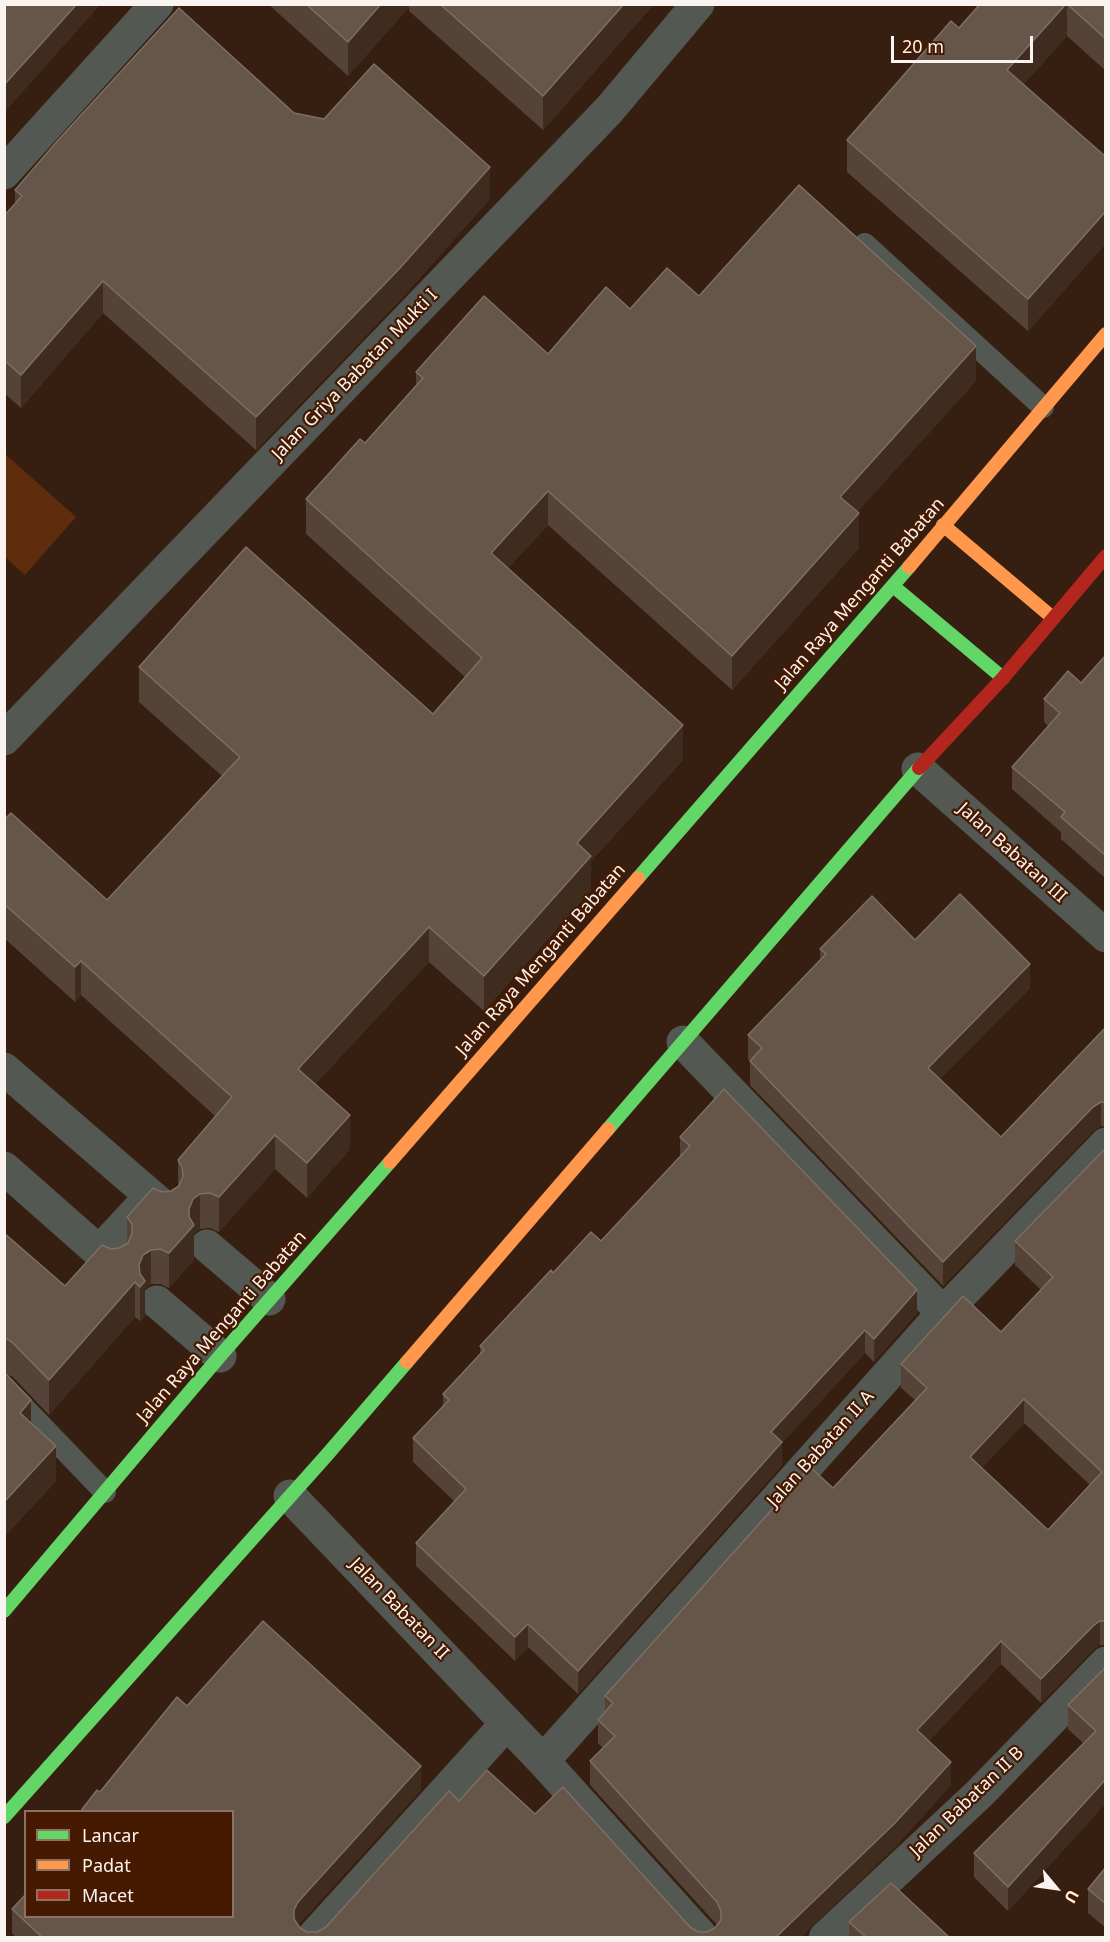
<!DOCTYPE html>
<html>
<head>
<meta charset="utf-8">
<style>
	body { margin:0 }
	#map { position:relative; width:1110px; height:1942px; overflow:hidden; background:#361e10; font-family:"Noto Sans",sans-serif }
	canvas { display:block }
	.frame { position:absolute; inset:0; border:6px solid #fbf3ef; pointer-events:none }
	.legend { position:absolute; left:24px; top:1810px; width:210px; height:108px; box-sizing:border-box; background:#461a00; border:2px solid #8e7160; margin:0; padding:8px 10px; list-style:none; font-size:18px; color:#fbf3ef }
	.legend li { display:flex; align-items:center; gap:12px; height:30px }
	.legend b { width:30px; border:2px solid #8e7160 }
	.north { position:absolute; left:1026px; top:1858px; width:60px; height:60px; -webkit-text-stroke:4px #461a00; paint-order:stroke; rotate:119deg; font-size:16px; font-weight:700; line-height:24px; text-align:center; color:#fbf3ef }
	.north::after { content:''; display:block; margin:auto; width:21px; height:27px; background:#fbf3ef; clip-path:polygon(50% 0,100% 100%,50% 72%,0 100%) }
	.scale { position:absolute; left:891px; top:36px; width:142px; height:27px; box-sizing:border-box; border:3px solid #fbf3ef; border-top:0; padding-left:8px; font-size:18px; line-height:21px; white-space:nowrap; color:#fbf3ef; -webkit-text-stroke:4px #461a00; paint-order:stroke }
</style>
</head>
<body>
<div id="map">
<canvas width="1110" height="1942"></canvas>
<div class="frame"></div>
<ul class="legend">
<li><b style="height:8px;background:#63d668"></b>Lancar</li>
<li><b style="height:8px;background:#ff974d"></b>Padat</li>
<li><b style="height:8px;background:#b3261e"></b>Macet</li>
</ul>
<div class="north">U</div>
<div class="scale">20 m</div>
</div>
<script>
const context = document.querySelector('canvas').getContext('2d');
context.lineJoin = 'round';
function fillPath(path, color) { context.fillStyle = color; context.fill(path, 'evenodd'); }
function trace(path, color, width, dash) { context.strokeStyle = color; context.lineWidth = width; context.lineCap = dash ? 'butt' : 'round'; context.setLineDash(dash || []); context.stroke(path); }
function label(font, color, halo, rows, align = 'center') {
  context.font = font + ' "Noto Sans",sans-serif'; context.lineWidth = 4.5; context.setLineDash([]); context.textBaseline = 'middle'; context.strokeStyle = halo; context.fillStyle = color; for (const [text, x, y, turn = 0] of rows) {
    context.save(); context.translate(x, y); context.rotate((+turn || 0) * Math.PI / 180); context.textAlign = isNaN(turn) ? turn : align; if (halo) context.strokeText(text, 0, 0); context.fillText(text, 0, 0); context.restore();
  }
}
fillPath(new Path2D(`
	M5,454L76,517L25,575L5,557Z`), '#5f2d0e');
trace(new Path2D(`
	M865,244L1043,407
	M4,1387L105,1492`), '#535853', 22);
trace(new Path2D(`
	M4,173L157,4
	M4,739L609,110L698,4
	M918,769L1106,936
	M683,1042L943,1313
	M4,1069L165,1208
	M4,1168L114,1265
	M207,1246L269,1299
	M100,1251L151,1196
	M157,1302L220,1356
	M290,1496L543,1761L703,1938
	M543,1761L943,1313L1106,1144
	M312,1938L507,1723
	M825,1938L979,1794L1106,1663`), '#535853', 33);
trace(new Path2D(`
	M893,586L1003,678
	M638,878L909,567
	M608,1129L919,768
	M4,1611L220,1356L390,1162
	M4,1817L326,1456L407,1362`), '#63d668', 14);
trace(new Path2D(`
	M943,525L1053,618
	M909,567L1106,334
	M390,1162L638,878
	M407,1362L608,1129`), '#ff974d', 14);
trace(new Path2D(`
	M919,768L1003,678L1106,556`), '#b3261e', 14);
fillPath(new Path2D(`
	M268,4H654L543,130L409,11V7L348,76Z
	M980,4H1106V71L1067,36L1023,85L1106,157V243L1028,331L847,172V140L959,28Z
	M294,113L490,199L400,300L256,450L103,313L21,408L4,393V216L15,203V190Z
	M699,296L976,381L857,512L859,548L732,690L548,525L508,568L683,760L591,861V890L484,1011L429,962L315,1084L350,1149L307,1198L275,1169L219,1232L210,1228L200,1229L194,1233V1260L169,1288L160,1284H151L145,1289V1316L140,1321L135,1317L49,1415L13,1377L6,1374L31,1424L56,1481L4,1537V1233L65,1286L111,1249L119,1248L127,1244V1217L162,1192L171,1191L178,1187V1160L215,1116L81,995L75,1002L4,938V820L107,900L222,776L139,702V667L433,714L465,677L306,534V499L365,443L416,385V372L548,354L630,309Z
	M1106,655L1105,878L1061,839V832L1012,789V767L1048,726L1044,722V699L1081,683Z
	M915,940L1030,988L940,1079L1001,1137L1106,1027V1126H1101L1093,1131L943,1286L750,1085V1061L748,1059V1035L820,960V949Z
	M680,1137L917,1313L874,1362L865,1353L782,1443V1465L578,1694L528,1647L515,1661L416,1566V1543L454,1501L413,1462V1438L443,1406V1394L480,1354V1346L553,1273L601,1241L680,1156Z
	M1106,1148V1645H1100L1093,1650L1041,1703L1001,1664L929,1741L951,1785L894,1848L800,1938H17L12,1933V1909L232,1917L100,1792L187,1706L421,1790L298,1925L300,1928L307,1932H317L326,1927L459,1801L535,1814L690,1927L698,1932H707L715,1928L717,1925L590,1785V1761L603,1748L598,1743V1720L605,1712V1696L833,1488L915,1400L901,1388V1364L1001,1332L1041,1290L1015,1265V1241ZM1024,1423L1090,1485L1048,1530L982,1468Z
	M1106,1667V1804H1105L1008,1911L974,1877V1853L1084,1744L1068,1729V1705Z
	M1106,1867V1928L1088,1913V1889Z
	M849,1922L950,1938H849Z`), '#544336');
fillPath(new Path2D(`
	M77,4H101L4,113V85Z
	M381,4H409V7L348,76V42Z
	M624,4H654L543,130V96Z
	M1067,4V36L1007,103V70Z
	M490,167V199L400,300L256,450V417Z
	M1106,211V243L1028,331V299Z
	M103,281V313L21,408V375Z
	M976,346V381L840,531V497Z
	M548,491V525L491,587V553Z
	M859,513V548L732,690V656Z
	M683,725V760L591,861V890L484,1011V976L577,843Z
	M1106,854V877L1105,878V855Z
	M429,927V962L298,1103V1069Z
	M81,961V995L75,1002V967Z
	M1030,964V988L928,1092V1068Z
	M1101,1102V1126L1093,1131L943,1286V1262L1093,1107Z
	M350,1115V1149L307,1198V1163Z
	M275,1135V1169L219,1232V1197Z
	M200,1194V1229L194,1233V1260L169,1288V1253L193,1199Z
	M151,1250V1284L145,1289V1316L140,1321V1287L139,1265L143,1255Z
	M135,1282V1317L49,1415V1380Z
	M917,1290V1313L874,1362V1339Z
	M865,1330V1353L782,1443V1465L578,1694V1671L771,1432Z
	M1024,1399V1423L970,1481V1457Z
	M31,1400V1435L20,1413Z
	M56,1446V1481L4,1537V1502Z
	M1100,1621V1645L1093,1650L1041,1703V1679L1093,1626Z
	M528,1624V1647L515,1661V1637Z
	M1001,1641V1664L917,1754V1730Z
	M951,1762V1785L894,1848L800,1938H775Z
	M421,1766V1790L298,1925L294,1933V1910L298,1902Z
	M1105,1780V1804L1008,1911V1887Z`), '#402c1e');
const building = new Path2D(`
	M4,4H77L4,85Z
	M306,4H381L348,42Z
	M440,4H624L543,96Z
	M980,4H1066L1007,70L1106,157V211L1028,299L847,140L951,21L959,28Z
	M1067,4H1106V39Z
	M179,8L294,113L324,119L374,64L490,167L400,268L256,417L103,281L21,375L4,360V216L22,196L15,190L59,139Z
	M799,185L976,346L840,497L859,513L732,656L548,491L491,553L683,725L577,843L591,856L484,976L429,927L298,1069L350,1115L307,1163L275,1135L219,1197L210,1193L200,1194L193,1199L189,1209V1217L194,1225L169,1253L160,1249L151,1250L143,1255L139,1265L140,1274L145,1281L140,1287L135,1282L49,1380L13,1343L7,1339H4V1233L65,1286L102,1245L111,1249L119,1248L128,1243L132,1234V1224L127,1217L153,1188L162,1192L171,1191L179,1186L183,1176L182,1167L178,1160L232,1097L81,961L75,967L4,904V820L11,813L107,900L240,757L139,667L246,547L433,714L482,658L306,499L360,439L365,443L423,378L416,372L484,296L548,354L606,287L630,309L667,268L699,296Z
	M1106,655V854L1105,855L1061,817L1065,812L1012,767L1060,713L1044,699L1068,671L1081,683Z
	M960,894L1030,964L928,1068L1001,1137L1106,1027V1102H1101L1093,1107L943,1262L750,1061L762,1048L748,1035L826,954L820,949L872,896L915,940Z
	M724,1089L917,1290L874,1339L865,1330L771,1432L782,1442L578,1671L528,1624L515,1637L416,1543L466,1489L413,1438L449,1400L443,1394L484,1350L480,1346L551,1270L553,1273L591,1232L601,1241L690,1146L680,1137Z
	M1106,1148V1621H1100L1093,1626L1041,1679L1001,1641L917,1730L951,1762L894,1824L775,1938H43L12,1909L26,1894V1917H232V1812H80L97,1790L100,1792L177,1697L187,1706L263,1621L421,1766L298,1902L294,1910V1919L300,1928L307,1932H317L326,1927L449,1791L459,1801L487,1770L535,1814L563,1787L690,1927L698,1932H707L715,1928L721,1920V1911L717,1902L590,1761L615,1736L598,1720L613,1703L605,1696L810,1467L833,1488L927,1388L901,1364L963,1296L1001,1332L1053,1277L1015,1241ZM1024,1399L1102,1472L1048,1530L970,1457Z
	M4,1372L31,1400L20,1413L56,1446L4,1502Z
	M1106,1667V1780H1105L1008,1887L974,1853L1096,1731L1068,1705Z
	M1106,1867V1904L1088,1889Z
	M891,1883L950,1938H867L849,1922Z`);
fillPath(building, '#66564a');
trace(building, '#7d6f64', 1.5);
label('18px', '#fbf3ef', '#461a00', [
	["Jalan Griya Babatan Mukti I",355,375,-46],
	["Jalan Raya Menganti Babatan",860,594,-49],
	["Jalan Babatan III",1012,853,42],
	["Jalan Raya Menganti Babatan",541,960,-49],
	["Jalan Raya Menganti Babatan",222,1327,-49],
	["Jalan Babatan II A",821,1449,-48],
	["Jalan Babatan II",399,1609,46],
	["Jalan Babatan II B",967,1802,-44]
]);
</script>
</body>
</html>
